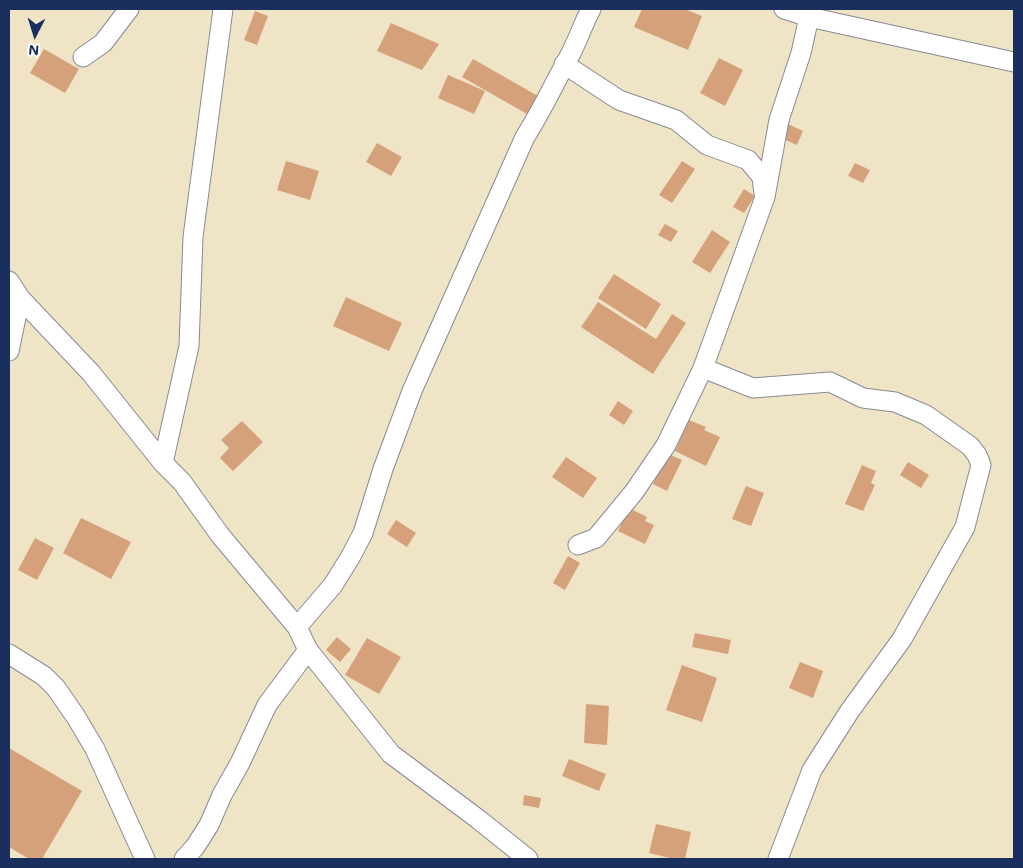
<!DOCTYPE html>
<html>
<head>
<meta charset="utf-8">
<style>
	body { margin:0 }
	#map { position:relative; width:1023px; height:868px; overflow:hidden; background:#f0e4c7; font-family:Mali,sans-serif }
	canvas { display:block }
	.frame { position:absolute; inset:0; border:10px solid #1b2f5e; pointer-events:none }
	.north { position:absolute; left:10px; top:10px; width:50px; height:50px; -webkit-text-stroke:4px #fff; paint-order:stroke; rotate:185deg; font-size:14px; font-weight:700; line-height:20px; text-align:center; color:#1b2f5e }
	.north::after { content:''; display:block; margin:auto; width:18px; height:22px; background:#1b2f5e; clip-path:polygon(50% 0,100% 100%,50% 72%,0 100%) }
</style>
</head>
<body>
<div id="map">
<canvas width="1023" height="868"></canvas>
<div class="frame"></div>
<div class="north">N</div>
</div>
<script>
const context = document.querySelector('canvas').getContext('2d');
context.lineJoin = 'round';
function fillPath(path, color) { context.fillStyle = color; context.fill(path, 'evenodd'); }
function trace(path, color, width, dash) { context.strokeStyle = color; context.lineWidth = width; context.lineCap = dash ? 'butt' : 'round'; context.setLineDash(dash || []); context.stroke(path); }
fillPath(new Path2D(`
	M642,9H684L702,16L688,50L634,27Z
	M255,11L268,16L257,45L244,40Z
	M391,23L439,44L422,70L377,51Z
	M44,49L79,69L65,93L30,73Z
	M719,58L743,70L725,106L700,93Z
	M473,59L538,96L527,114L462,77Z
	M448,75L485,91L474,114L438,98Z
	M788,124L803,131L797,145L781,138Z
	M377,143L402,157L391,176L366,162Z
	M286,161L319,171L310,200L277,190Z
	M682,161L695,169L672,203L659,195Z
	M855,163L870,170L863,183L848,176Z
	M744,189L755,196L744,213L733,207Z
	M665,224L678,231L671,242L658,235Z
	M712,230L730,242L710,273L692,262Z
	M614,274L661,304L646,329L598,298Z
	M346,297L402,323L389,351L333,326Z
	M598,302L656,339L672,314L686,323L653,374L581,327Z
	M618,401L633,411L624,425L609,415Z
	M689,420L706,427L704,430L720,437L706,466L675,451Z
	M242,421L263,442L233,471L220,458L229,448L221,440Z
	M668,454L682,460L667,491L653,484Z
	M566,457L597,478L583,498L552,477Z
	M908,462L929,475L921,488L900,475Z
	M862,465L876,471L871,483L875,485L863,511L845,504Z
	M746,486L764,493L751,526L732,519Z
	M629,508L647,517L645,521L654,525L645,544L618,531Z
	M81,518L131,542L111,579L63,553Z
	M396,520L416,533L407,547L387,534Z
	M35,538L54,548L37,580L18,570Z
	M568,556L580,563L565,590L553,583Z
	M695,633L731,640L728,654L692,647Z
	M337,637L351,649L340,662L326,650Z
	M367,638L401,657L379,694L345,675Z
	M800,662L823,671L813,698L789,688Z
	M682,665L717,678L702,722L666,710Z
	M586,704L609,706L607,745L584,743Z
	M9,748L82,791L42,859H29L9,847Z
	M569,759L606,774L599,791L562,776Z
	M524,795L541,798L539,808L523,805Z
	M656,824L691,832L685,859H674L649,853Z`), '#d4a17a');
const street = new Path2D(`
	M784,9L809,17L1014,62
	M83,57L103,43L129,9
	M564,64L619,100L676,120L707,145L748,160L762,177L764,194
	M9,281L20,298L91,373L163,463L182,482L220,535L297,627L308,650L391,754L478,819L528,859
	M9,351L20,298
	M703,368L765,197L779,120L801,53L809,17
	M163,463L189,346L193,237L223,9
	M578,545L596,538L634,492L666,445L703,368L753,388L830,382L863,398L895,402L926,415L970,446L977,455L981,465L965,527L902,639L849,712L812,770L778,859
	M297,627L333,585L351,556L363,533L383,469L412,391L525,137C542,110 555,82 570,55C578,40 583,24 591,9
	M9,654L44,676L56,688L76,717L95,749L145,859
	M184,859L195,847L209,825L222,795L240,763L267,705L308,650`);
trace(street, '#868a92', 21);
trace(street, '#fff', 19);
</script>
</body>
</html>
